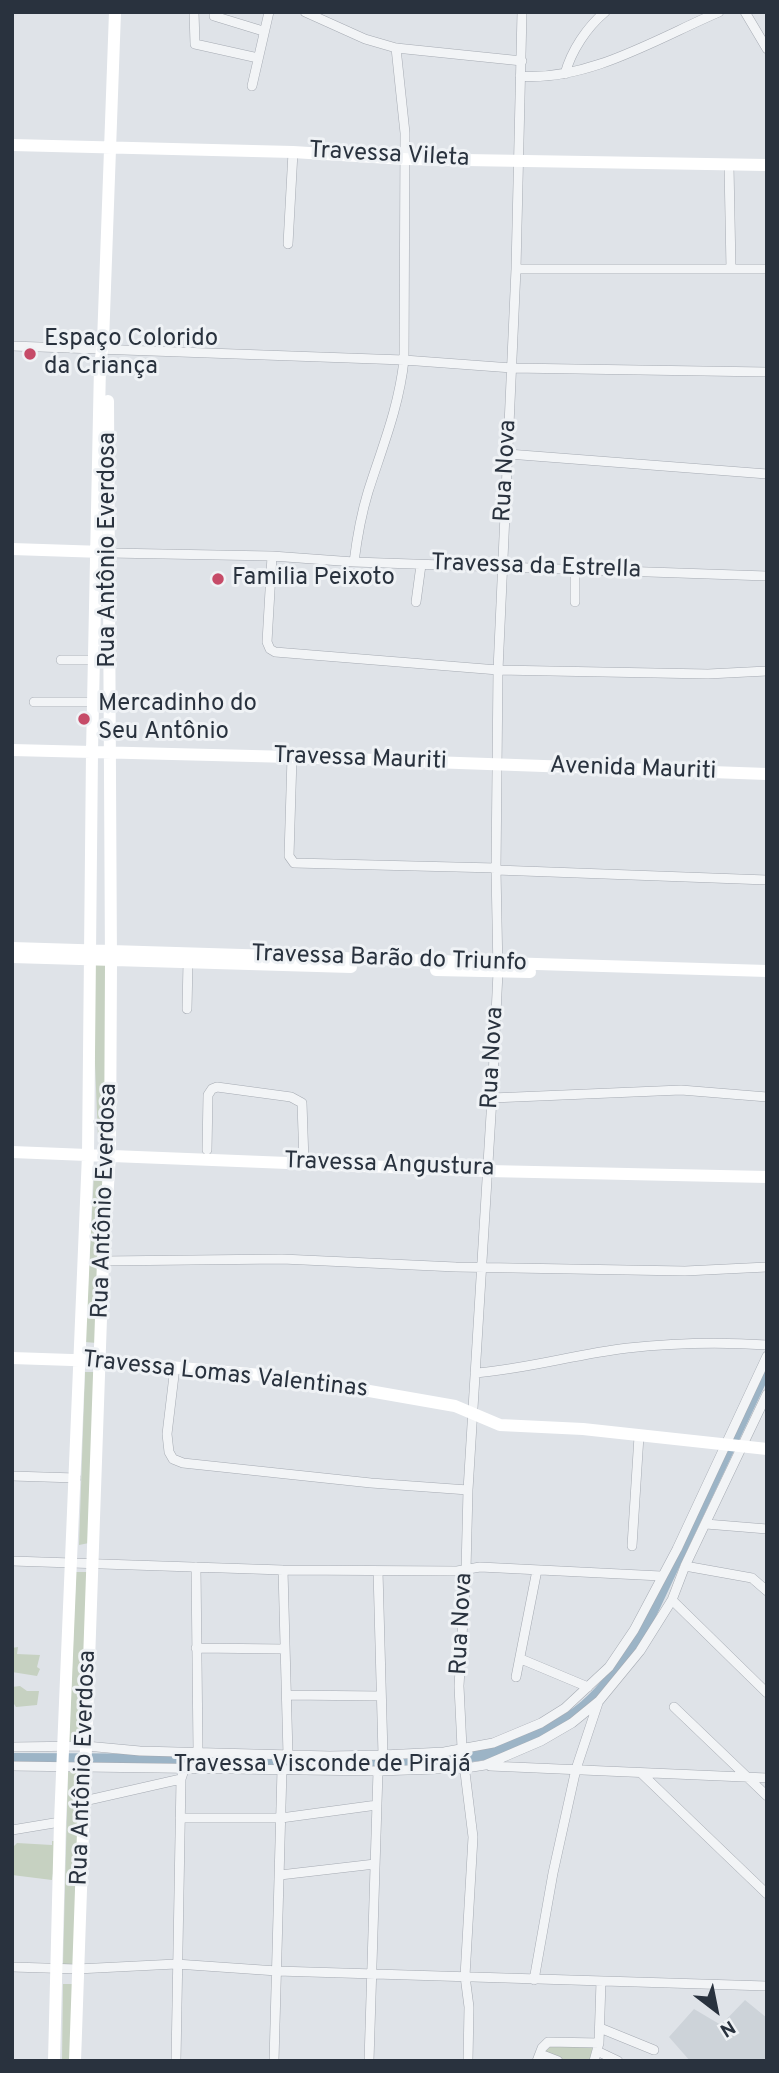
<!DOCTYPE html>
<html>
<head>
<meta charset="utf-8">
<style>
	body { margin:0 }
	#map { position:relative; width:779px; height:2073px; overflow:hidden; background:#dfe3e8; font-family:Overpass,sans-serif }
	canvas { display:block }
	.frame { position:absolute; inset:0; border:14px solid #29323e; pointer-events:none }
	.north { position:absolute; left:681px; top:1975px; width:70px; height:70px; -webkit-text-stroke:5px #eff2f5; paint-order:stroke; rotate:148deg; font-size:19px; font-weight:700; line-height:28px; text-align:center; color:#29323e }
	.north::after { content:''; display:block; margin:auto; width:24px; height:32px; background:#29323e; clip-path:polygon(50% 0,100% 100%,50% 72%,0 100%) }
</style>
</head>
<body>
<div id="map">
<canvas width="779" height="2073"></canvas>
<div class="frame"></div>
<div class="north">N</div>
</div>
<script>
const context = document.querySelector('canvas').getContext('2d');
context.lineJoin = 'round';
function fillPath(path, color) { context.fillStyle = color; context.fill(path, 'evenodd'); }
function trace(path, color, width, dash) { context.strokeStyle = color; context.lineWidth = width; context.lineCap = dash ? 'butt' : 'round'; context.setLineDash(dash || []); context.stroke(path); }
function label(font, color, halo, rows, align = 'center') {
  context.font = font + ' Overpass,sans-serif'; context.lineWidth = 6; context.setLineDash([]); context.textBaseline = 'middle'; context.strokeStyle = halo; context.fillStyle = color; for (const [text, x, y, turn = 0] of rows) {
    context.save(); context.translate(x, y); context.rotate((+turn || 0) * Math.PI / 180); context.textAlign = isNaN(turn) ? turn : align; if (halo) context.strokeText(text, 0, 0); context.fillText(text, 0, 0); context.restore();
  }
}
fillPath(new Path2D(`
	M745,2000L767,2018V2057L763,2061H690L669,2037L694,2009L721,2025Z`), '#cdd3d9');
fillPath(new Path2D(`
	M111,964L103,1140L98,1138L91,965Z
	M94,1175L103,1176L97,1343L85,1342Z
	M85,1372H96L89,1543L79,1545Z
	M76,1572H89L83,1742H69Z
	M18,1647L17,1654L40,1655L37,1667L40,1669L37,1676L12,1672V1648Z
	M20,1686L27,1691H39L37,1705L16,1707L12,1701V1687Z
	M82,1770L75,1964H63L68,1771Z
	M52,1841H58L52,1880L12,1875V1848L17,1843L52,1845Z
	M63,1984H74L71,2061H62Z
	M551,2046H593L595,2050L591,2061H563L542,2054Z`), '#c6d1c1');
fillPath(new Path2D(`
	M767,1361V1381L653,1623L616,1680L575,1717L547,1736L504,1754L486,1760L434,1767L12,1763V1753L440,1755C486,1752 534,1735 573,1708C595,1692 611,1669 627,1647Z`), '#9cb4c6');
const street = new Path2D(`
	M194,12L195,44L258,58
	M214,12V16L263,31
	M305,12L365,39L396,48L522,61
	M745,12L767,49
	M565,74C571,51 587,27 605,12
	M520,76C587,82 658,38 719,12
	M252,86L269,12
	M729,166L731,269
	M288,244L293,152
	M516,269H767
	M12,346L404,360L512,368L767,372
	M508,454L767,474
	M109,553L272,556L354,562L767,576
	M272,556L267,642L270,649L275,652L498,670L708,674L767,671
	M354,562C357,538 361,515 368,492C382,448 399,407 404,360L405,133L396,48
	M575,569V602
	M416,602L421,565
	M61,660H95
	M34,702H94
	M292,757L289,856L294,863L496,868
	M496,870L767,880
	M187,1009L188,962
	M492,1098L681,1090L767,1097
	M207,1150L208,1095L212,1089L217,1087L291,1097L302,1103L304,1162
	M103,1261L282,1259L456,1267L685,1271L767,1267
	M175,1367L167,1434L169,1452L173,1459L183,1463L371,1483L468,1490
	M475,1373C527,1369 576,1354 628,1348C674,1343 720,1342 767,1345
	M12,1476L76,1478
	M706,1524L767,1529
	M632,1546L639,1436
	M12,1561L283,1570L457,1571L480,1567L661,1576
	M685,1566L752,1578L767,1591
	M196,1567L198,1751
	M283,1570L288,1755
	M378,1571L383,1755
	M672,1600L767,1693
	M196,1648L285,1649
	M521,1659L588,1687
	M516,1677L537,1570
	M287,1695L381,1696
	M674,1707L767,1796
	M12,1747L86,1746L140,1751L330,1756L383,1755L444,1752L493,1743L541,1723L565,1708L609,1667L634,1630L677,1549L767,1356
	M12,1766L378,1771L466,1768L485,1765L541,1741L572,1723L599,1701L640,1651L672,1600L685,1566L767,1394
	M490,1766L767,1778
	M641,1773L767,1894
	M84,1801L181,1779
	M180,1818H281L377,1805
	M12,1830L60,1822
	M280,1875L375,1864
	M12,1967L77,1969L176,1964L277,1971L767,1986
	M534,1980L553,1873L576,1769L598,1703
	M600,2028L654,2050
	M597,2051L618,2061
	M540,2054L558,2061
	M176,2061L181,1779L185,1767
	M274,2061L282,1769
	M369,2061L378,1771
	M468,2061L469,2007L465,1976L473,1837L462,1748L459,1686L466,1570L468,1490L492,1098L498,972L496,870L498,670L516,269L522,12
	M537,2061L542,2048L548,2042L599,2043
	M594,2061L599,2043L601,1981`);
trace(street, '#a5aab2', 10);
trace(street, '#f2f4f6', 9);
trace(new Path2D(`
	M12,145L293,152L405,159L767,165
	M12,549L103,552
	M12,750L292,757L767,774
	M12,948L767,971
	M12,957L351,967
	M436,970L530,972
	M12,1152L488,1171L767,1177
	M12,1358L101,1361L295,1378L455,1406L500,1425L583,1429L767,1449
	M54,2061L60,1822L88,1154L92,752L100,366L103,342L115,12
	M75,2061L103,1261L110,1155L111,964L108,401`), '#fff', 12);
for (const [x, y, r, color] of [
	[30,354,7,"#c64b68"],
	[218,579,7,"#c64b68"],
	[84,719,7,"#c64b68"]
]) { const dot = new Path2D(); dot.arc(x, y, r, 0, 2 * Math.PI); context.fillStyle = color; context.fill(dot); trace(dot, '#eff2f5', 2.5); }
label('24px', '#29323e', '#eff2f5', [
	["Travessa Vileta",389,156,3],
	["Rua Nova",507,471,-87],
	["Rua Antônio Everdosa",109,550,-90],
	["Travessa da Estrella",536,568,2],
	["Travessa Mauriti",360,760,2],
	["Avenida Mauriti",633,770,2],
	["Travessa Barão do Triunfo",389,960,2],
	["Rua Nova",494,1058,-87],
	["Travessa Angustura",389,1166,2],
	["Rua Antônio Everdosa",106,1201,-88],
	["Travessa Lomas Valentinas",225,1376,6],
	["Rua Nova",463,1624,-87],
	["Travessa Visconde de Pirajá",322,1766],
	["Rua Antônio Everdosa",85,1768,-88]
]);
label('24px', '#29323e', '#eff2f5', [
	["Espaço Colorido",44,340],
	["da Criança",44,368],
	["Familia Peixoto",232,579],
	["Mercadinho do",98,705],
	["Seu Antônio",98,733]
], 'left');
</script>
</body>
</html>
